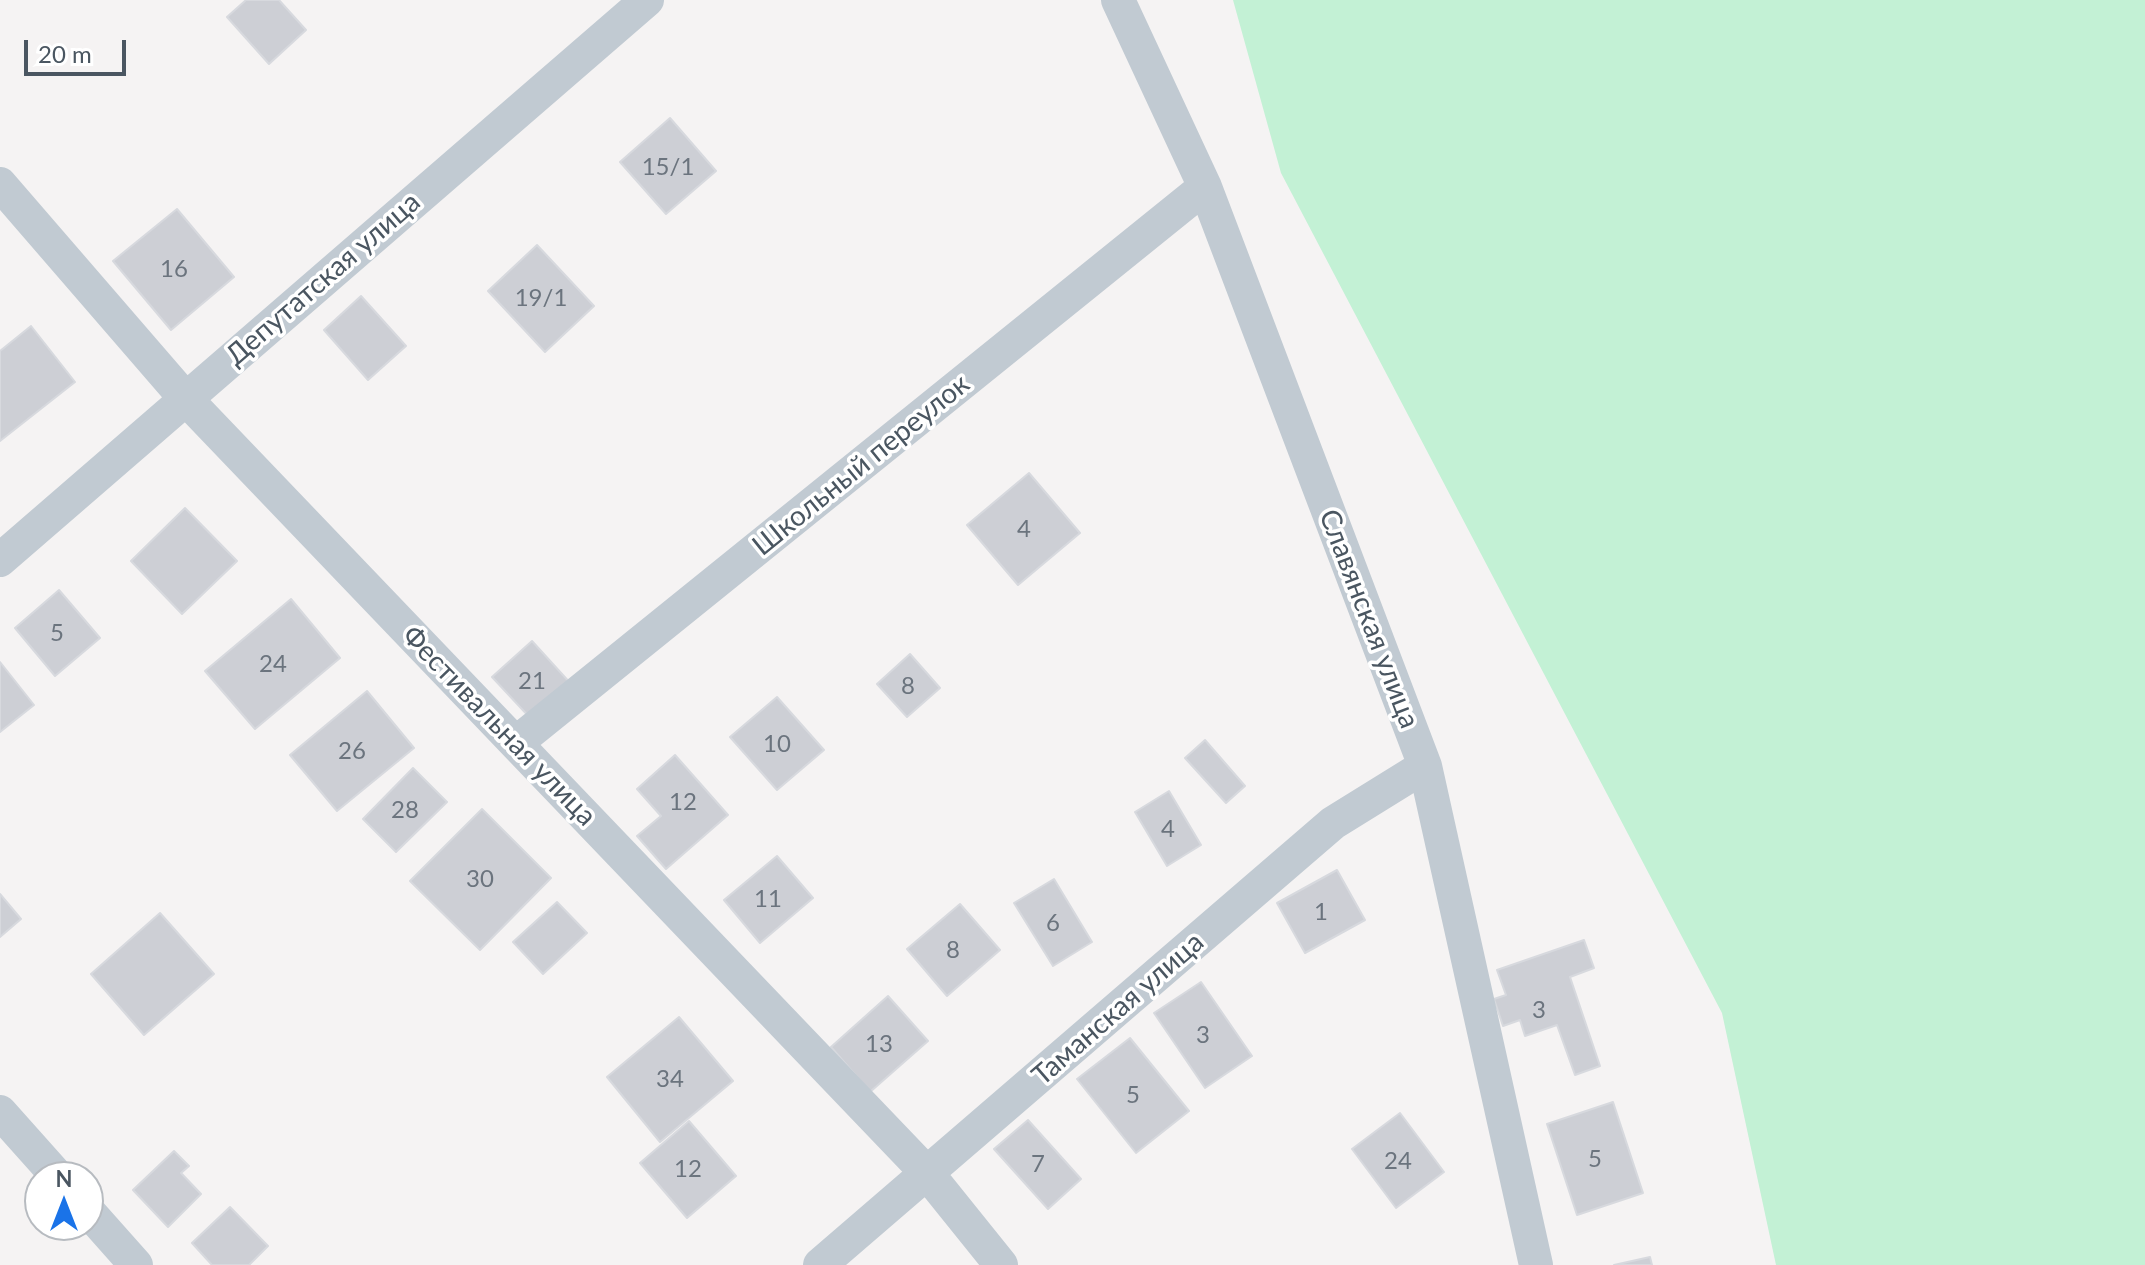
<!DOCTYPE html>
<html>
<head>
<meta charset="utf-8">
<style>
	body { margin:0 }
	#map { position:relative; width:2145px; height:1265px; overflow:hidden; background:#f5f3f3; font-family:Lato,sans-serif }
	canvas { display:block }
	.north { position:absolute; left:24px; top:1161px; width:80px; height:80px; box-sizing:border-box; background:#fff; border:2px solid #b7bbc0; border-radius:50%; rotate:0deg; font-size:22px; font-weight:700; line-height:32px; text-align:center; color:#4a5661 }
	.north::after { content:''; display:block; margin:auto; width:28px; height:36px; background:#1a73e8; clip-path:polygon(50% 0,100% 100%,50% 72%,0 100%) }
	.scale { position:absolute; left:24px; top:40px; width:102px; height:36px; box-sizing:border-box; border:4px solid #4a5661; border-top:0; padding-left:10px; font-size:24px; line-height:28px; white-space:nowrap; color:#4a5661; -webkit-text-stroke:6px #fff; paint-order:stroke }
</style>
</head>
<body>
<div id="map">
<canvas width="2145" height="1265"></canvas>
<div class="north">N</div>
<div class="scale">20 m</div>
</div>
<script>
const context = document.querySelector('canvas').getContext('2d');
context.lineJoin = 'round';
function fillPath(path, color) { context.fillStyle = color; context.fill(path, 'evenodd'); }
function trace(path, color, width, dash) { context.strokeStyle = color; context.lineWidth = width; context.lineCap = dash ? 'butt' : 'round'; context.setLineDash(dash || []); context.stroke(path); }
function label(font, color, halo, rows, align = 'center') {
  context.font = font + ' Lato,sans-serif'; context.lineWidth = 7; context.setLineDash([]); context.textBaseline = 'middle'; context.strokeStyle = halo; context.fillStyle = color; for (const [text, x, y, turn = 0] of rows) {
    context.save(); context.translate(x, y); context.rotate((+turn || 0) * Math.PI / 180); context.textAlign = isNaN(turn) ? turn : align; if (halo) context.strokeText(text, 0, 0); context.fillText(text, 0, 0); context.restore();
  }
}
fillPath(new Path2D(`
	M1233,0H2145V1265H1776L1722,1013L1281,173Z`), '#c3f1d5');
const building = new Path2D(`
	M246,0H279L306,30L269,64L227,17Z
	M670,118L716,171L666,214L620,162Z
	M177,209L234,277L171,330L113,261Z
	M537,245L594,306L545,352L488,291Z
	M361,296L406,346L368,380L324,330Z
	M31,326L75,382L0,441V351Z
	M1029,473L1080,533L1018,585L967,525Z
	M185,508L237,561L182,614L131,561Z
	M59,590L100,638L55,676L15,628Z
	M291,599L340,658L255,729L205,671Z
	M532,641L572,685L533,721L492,677Z
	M910,654L940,688L907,717L877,684Z
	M0,662L34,705L0,732Z
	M367,691L414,748L337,811L290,755Z
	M777,697L824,750L777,790L730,737Z
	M1205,740L1245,786L1226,803L1185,758Z
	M675,755L728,815L666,869L637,836L661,816L637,789Z
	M413,768L447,802L396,852L363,819Z
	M1169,791L1201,845L1167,866L1135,812Z
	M482,809L551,878L480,950L410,881Z
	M777,856L813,898L760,943L724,900Z
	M1337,870L1365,920L1305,953L1277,903Z
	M1054,879L1092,942L1053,966L1014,903Z
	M0,894L21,919L0,937Z
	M557,902L587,933L543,974L513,942Z
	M960,904L1000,950L947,996L907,949Z
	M160,913L214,974L144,1035L91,974Z
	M1584,940L1594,968L1570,977L1600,1066L1575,1075L1557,1025L1525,1036L1520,1020L1503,1026L1494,999L1506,995L1497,970Z
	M1201,982L1252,1056L1205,1088L1154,1013Z
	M888,996L928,1041L870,1092L831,1047Z
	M679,1017L733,1081L660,1142L607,1077Z
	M1130,1038L1189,1111L1136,1153L1077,1079Z
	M1613,1102L1643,1193L1577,1215L1547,1124Z
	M1400,1113L1444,1172L1396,1208L1352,1149Z
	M1028,1120L1081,1179L1048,1209L994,1149Z
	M689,1121L736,1176L687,1218L640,1163Z
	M174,1151L189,1166L181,1173L201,1194L168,1227L133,1190Z
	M230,1207L268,1246L249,1265H212L192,1243Z
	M1650,1257L1652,1265H1614Z`);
fillPath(building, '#cdcfd5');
trace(building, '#d7d9de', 2);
trace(new Path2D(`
	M1118,0L1205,187L1425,766L1536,1265
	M0,184L185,398L927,1173L1001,1265
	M0,560L647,0
	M516,743L1205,187
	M0,1112L58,1177
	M88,1211L136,1265
	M820,1265L1333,823L1425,766`), '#c1cad2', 34);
label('24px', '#6b747e', null, [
	["15/1",668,167],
	["16",174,269],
	["19/1",541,298],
	["4",1024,529],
	["5",57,633],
	["24",273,664],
	["21",532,681],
	["8",908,686],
	["10",777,744],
	["26",352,751],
	["12",683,802],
	["28",405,810],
	["4",1168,829],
	["30",480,879],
	["11",768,899],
	["1",1321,912],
	["6",1053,923],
	["8",953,950],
	["3",1539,1010],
	["3",1203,1035],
	["13",879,1044],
	["34",670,1079],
	["5",1133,1095],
	["5",1595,1159],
	["24",1398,1161],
	["7",1038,1164],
	["12",688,1169]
]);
label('28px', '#4a5661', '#fff', [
	["Депутатская улица",323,279,-41],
	["Школьный переулок",861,465,-39],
	["Славянская улица",1369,619,69],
	["Фестивальная улица",499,726,46],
	["Таманская улица",1118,1009,-41]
]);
</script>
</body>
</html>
